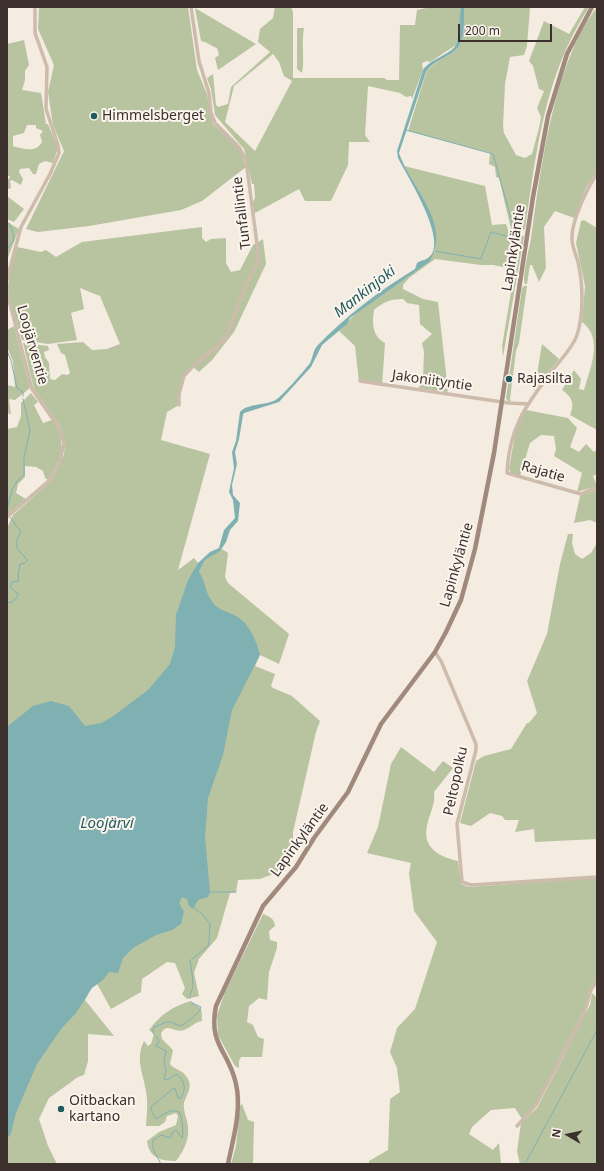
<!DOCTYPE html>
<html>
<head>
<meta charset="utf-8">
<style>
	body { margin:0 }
	#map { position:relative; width:604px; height:1171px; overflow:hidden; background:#f4ebe1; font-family:"Noto Sans",sans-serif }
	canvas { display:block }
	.frame { position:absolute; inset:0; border:8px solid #3b302b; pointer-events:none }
	.north { position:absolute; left:548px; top:1115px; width:40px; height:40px; -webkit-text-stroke:3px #fbf5ee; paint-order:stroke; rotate:279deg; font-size:11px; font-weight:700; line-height:16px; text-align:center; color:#3b302b }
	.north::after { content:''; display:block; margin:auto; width:14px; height:18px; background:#3b302b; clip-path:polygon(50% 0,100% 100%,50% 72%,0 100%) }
	.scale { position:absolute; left:458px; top:24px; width:94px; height:18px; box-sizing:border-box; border:2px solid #3b302b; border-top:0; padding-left:5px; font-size:12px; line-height:14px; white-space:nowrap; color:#3b302b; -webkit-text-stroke:3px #fbf5ee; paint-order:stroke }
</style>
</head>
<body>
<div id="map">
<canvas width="604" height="1171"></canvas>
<div class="frame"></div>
<div class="north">N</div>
<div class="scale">200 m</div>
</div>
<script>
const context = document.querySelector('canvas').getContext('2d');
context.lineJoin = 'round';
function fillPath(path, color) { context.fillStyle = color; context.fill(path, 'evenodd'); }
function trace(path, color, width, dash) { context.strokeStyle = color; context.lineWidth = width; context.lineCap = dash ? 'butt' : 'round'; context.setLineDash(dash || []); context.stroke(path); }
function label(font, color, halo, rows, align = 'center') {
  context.font = font + ' "Noto Sans",sans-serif'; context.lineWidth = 4; context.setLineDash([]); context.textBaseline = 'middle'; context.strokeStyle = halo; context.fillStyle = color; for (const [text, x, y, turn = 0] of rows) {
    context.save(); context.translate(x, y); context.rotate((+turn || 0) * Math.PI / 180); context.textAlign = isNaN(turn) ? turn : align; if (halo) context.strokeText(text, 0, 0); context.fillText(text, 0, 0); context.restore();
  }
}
fillPath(new Path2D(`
	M39,7H188L197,70L207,94L213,124L240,148L246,167L202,201L181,210L89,226L38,232L26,229L64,151L53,125L48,92L54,65L38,29Z
	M275,7H291L293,12V78H384L387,80H399L400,25H415L417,10L431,7H461L459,37L456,45L430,62L427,61L422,63L423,70L412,99L411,96L406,97L400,93L368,86L365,135L370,142H349L348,165L331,201H305L299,189L255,213L253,211V202L255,198L254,184H252L244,149L215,115L211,89L207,78L213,74L216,105L218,107L228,104L231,87L270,52L258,42L260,29L273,18ZM273,54L279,62L284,76L292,81L255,151L225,122L234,86Z
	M464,7H530L527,46L524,55L510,57L505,84L503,126L504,133L516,155L525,158L532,154L539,128L541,117L537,108L544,91L539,89L533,66L529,61L544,21L569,34L585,7H589C544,77 537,148 525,229L523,230L511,229L499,178L496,177L495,167L489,164L490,153L408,131L426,73C434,59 456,56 461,42C465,32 464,17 464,7Z
	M597,7V171L586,188L574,218L555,211L544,227L546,268L539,282L532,265H530L527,284H525C522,276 529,249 531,239C541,169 553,64 597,7Z
	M195,8L256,44L218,70L215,58L219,55L217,48C211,46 208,42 201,41Z
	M297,28H304C301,44 305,58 302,73L297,69Z
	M24,40L29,65L25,71V80L22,90L41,93L46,124H48L58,148L53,163L45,161L39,164L36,174H33L29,168L20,169L19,172L23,179L21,185L12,180L10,181L11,188L8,189L7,196L24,209L14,222L7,219V179H9L10,176H7V44ZM27,125H36V128L43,131L40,135L42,142C36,153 24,149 13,146V136L24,133Z
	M404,166L485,186L492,225L506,224L509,232L524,236L503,357L502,346L514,274L513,269L493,265H481L435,259L409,278L403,285V289L423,299L438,302L448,391L446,392L419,388L420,379L423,378L424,352L422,343L432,334L420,324L419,305L407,303L403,299C391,299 383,302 374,310C372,323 372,336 385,343L382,386L359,382L355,346L339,331L357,312L410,275L435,251C439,215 420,196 404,166Z
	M584,220L597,228V430L570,415C575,403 572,397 562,390L574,370L581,379L579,389L584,390C590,369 604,338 582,322L585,286L576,243L581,221Z
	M7,222L19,229L7,260Z
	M202,227V238L206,242L211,239L226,238V263L231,272L240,270L253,245L263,239L266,264L234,332L212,360L199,372L193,367C181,377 181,391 179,405L167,412L161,440L210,454L178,570L194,558L198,563L195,571L199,572L205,560L222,549L228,553L225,577L228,583L289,634L279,664L260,655L255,666L275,674L271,686L273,688L292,696L320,721L316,732L293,832V849L281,871L260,879L238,880L236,892L230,893L217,938L199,959L194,973L199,996L187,999L182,994L185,988L175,963L167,962L142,979L141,992L111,1009L97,984L174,663L163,679L100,736L25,714L7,737V528L13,515L53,479L64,454L65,443L61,428L34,389L23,343L48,346L49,350L44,352L45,357L49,363L50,379L55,380L62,374L68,375L70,373L65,355L61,353L57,344L83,342L92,350L107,349L120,344L100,296L80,288L84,309L71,313L77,340L48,344L22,340L11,305L8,288L9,274L17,247L41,252L46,250L56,257L82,242Z
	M524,286H527L519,343L516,351L510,399L511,401H508L506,398L522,288Z
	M14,326L30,388L15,400L9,399L11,414L7,413V385L15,387L13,361L7,347V330Z
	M542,344L559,359L534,391L535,386Z
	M31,393L38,402L34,405L43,423L52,420C68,442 62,459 48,480L45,478L43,471L36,467L25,466V477L18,484L16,493L26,499L7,515V429L17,427L21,416V403Z
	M526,410L568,418L577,428L570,447L579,452L586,444L594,452L597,449V474L593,476L597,486L577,492L582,473L554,456L556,449L554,436L541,435L530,443L520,476L511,473L509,469L516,428Z
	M597,489V523L590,520L574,523L580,496Z
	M568,534H573L572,543L575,554L582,559L591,553L597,543V839L535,842L534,829L515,832L519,820H505L502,816L490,813L471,826L460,823L476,761L484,756L511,749L527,723H529L537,713L527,681L547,634L560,564Z
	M401,747L434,772L443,761L453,768L434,792C436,804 429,814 427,826C422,848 440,857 458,861L461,884L469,887L597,878V979L590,989L588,1003L535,1105L522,1119L515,1108L491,1110L472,1127L469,1134L493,1150L499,1143L501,1164H369V1161L388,1150L390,1099L400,1092L397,1068L390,1052L397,1028L415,1009L437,942L414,911L409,873L411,863L367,853L378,827L391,764Z
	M263,914C270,917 274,918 275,926L269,931L270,940L277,942V948L269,972L267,1000L259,998L249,1006L247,1022L253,1025L258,1037L264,1039L262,1057H241L239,1061V1068L235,1066L218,1035L217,1015L225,992Z
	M592,993L597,998V1164H520L517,1151L521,1123L537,1108L590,1005Z
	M89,994L85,1000L114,1036L88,1034V1061L84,1075L78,1077L49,1098L39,1119L48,1146L57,1164H7V1100L35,1050Z
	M191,1001C202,1010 202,1006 202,1021C195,1022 190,1028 184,1030C174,1034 167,1021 161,1034L162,1039L173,1050L170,1064C174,1070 183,1069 188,1079C193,1088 186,1095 184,1103C183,1109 186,1116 187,1121C191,1137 185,1149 176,1161C161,1161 149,1158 147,1141L159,1132L176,1125L178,1116L176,1113L167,1116L165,1122L159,1126H146C147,1114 148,1102 146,1091C143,1072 135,1060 144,1041L148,1046L151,1044L154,1034L149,1030C161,1014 173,1006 191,1001Z
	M242,1104L248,1120L254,1122L253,1164H231L236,1146L240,1106Z`), '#b8c4a0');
fillPath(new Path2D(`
	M461,7H464C464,17 465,32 461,42C456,56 434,59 426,72L399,153C411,188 452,223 430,261L350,318L347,324L322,345L311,367L279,402L244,413L243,415L239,439L235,452L237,464L232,485L233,495L240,503L238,521L230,530L226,542L220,551L205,560L199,572C206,582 205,595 215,605C221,611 229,612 236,616C250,624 256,640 260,655L232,710L223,755L208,798L205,837L210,892L208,897L198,900L193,909L189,906L187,899L182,897L179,903L184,912L181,924L172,930L156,935L133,948L123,958L118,973L109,972L103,980L92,988L76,1013L61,1029L37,1064L16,1113L11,1133L7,1139V727L33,706L51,701L69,706L85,726L101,723L112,717L148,690L170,664L175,647L176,615L188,580L198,563L210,552L219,548L224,530L235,518L233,500L229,492L234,468L232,452L236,441L240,412C247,403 267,406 277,399C285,393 304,371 310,363C313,357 313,351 317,346C346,316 379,291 415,269L417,263C422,259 428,261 432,254C444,234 408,177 398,158L397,151L423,70C431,58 449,56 456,45C460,37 459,17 461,7Z`), '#7fb0b2');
trace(new Path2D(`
	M406,130L493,154L514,229
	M515,234L516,238
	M7,249L14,240L12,229L9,223
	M435,251L481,259L491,232L521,240
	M7,351L11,360L17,388L23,392V396
	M7,509L12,490L17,481L24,475V458L30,430L23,399
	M7,512V513
	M7,603L12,602L17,598L18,594L10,587L12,582L19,581L18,576L20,564L25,563L27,561L24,556L17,549V539L21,532L10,517
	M209,892H236
	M190,998C189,993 193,990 193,985C193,979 191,966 190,961L208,946L209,942L210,924L203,915L193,907
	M161,1164L153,1149V1140L161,1135L170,1138L172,1133L176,1130L182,1138C184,1134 182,1116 179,1112C169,1108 164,1115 156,1119L151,1110V1107L174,1088H175L178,1098L180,1099C187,1089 185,1082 177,1074L167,1080L164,1079L166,1072L164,1061L166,1051L156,1046L159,1041C157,1035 150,1035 154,1027C173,1020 163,1020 181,1026C187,1022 200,1013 201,1007L192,1003
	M525,1164L597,1030`), '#7fb0b2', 1);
trace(new Path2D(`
	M597,174C587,188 571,222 572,239C572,247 576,254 578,262C583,283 584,314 577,335C573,347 563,357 555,367C528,403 509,425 507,473L581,494L597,487
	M7,279L21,227L50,174L59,153L58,145L46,109L47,67L35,33V7
	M7,292L32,389L59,428L64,443L59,464L51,479L7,517
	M360,381L509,403L528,404
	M179,405V394L184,376L195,364L218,346L227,335L246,285L257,264L258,252L246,160L239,147L215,123L211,113L209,93L199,61L191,7
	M435,652L441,661L476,744V750L457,824L462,882L471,885L597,877
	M517,1126L536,1105L584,1014L591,990L597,981`), '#cdbbac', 3.5);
trace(new Path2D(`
	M228,1164C233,1139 242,1110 236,1084C229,1050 208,1046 216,1006L263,906L296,867L314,838L348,792L381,724L435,652L446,632L461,600L475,549L494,453L533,197L548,116L567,54L592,7`), '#a18a7d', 4.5);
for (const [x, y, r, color] of [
	[94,116,4,"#1f5a5e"],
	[509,379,4,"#1f5a5e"],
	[61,1109,4,"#1f5a5e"]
]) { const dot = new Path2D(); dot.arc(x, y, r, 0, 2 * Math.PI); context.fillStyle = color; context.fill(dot); trace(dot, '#fbf5ee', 1.5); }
label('14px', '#3b302b', '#fbf5ee', [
	["Himmelsberget",102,116],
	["Rajasilta",517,379],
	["Oitbackan",69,1101],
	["kartano",69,1117]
], 'left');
label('14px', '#3b302b', '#fbf5ee', [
	["Tunfallintie",242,213,-97],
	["Lapinkyläntie",514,248,-81],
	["Loojärventie",32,345,74],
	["Jakoniityntie",432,381,8],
	["Rajatie",543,472,16],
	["Lapinkyläntie",457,565,-74],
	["Peltopolku",456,781,-78],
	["Lapinkyläntie",300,840,-54]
]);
label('italic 15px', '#1f5a5e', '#fbf5ee', [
	["Mankinjoki",365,292,-38],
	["Loojärvi",107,824]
]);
</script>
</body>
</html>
